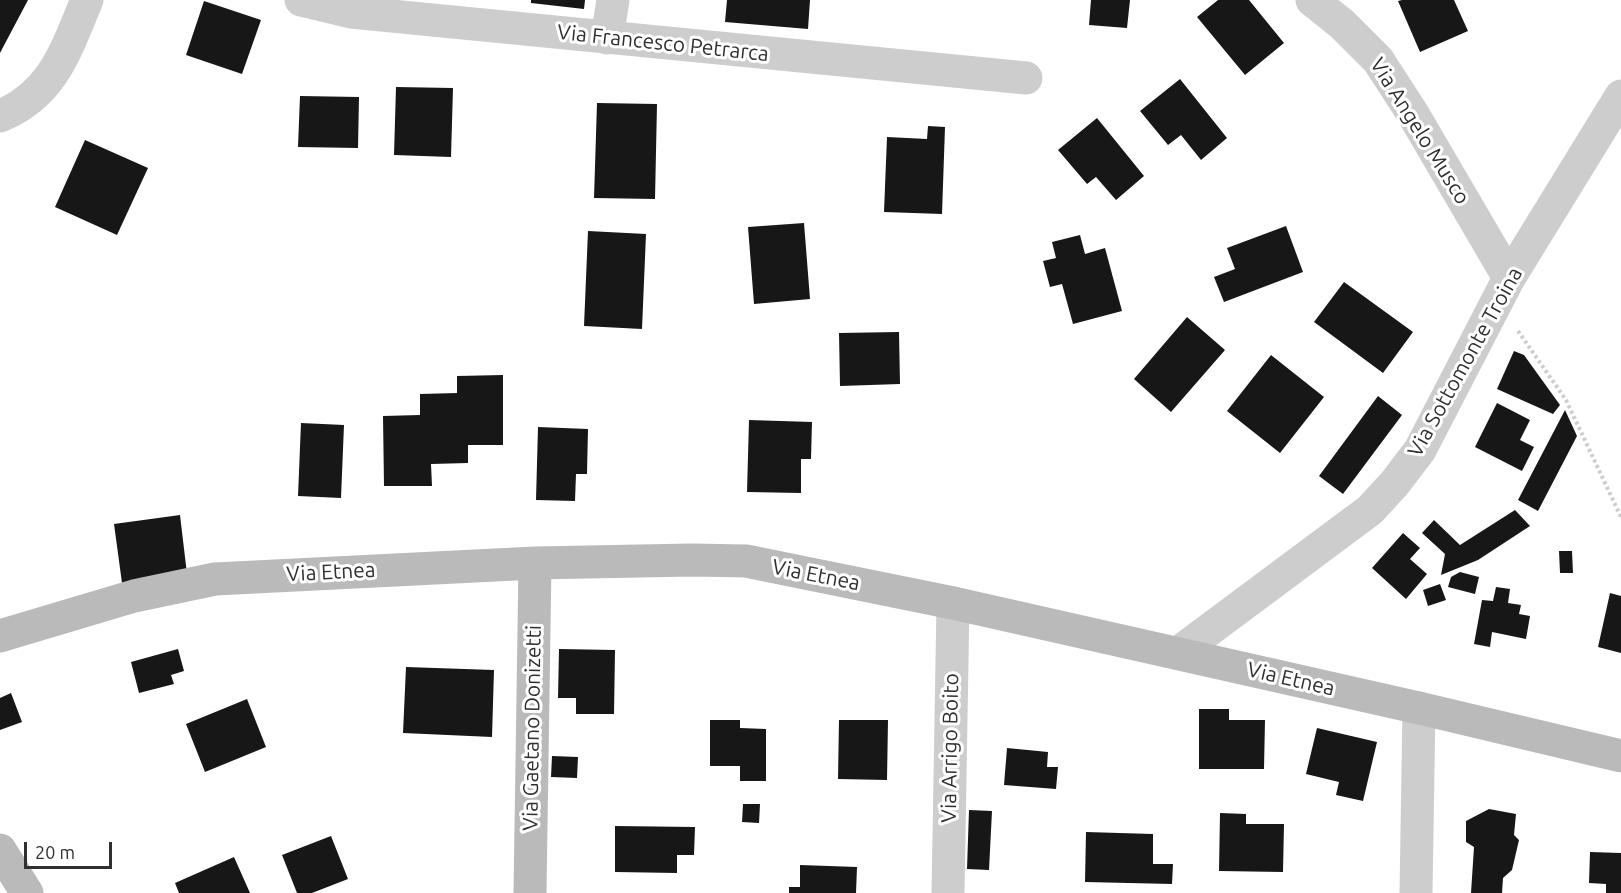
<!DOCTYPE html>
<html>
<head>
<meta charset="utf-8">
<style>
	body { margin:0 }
	#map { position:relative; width:1621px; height:893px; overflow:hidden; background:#fff; font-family:Ubuntu,sans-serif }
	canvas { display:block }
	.scale { position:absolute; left:24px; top:842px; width:88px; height:27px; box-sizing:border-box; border:3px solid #303030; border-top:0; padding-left:8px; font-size:18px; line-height:21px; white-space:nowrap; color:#303030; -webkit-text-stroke:4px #fff; paint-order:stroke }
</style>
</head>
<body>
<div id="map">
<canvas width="1621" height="893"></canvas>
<div class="scale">20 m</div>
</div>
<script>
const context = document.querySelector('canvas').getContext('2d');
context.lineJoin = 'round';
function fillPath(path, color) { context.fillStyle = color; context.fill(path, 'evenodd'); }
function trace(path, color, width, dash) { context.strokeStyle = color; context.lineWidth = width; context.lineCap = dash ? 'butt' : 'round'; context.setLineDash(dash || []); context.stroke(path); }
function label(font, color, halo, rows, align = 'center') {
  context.font = font + ' Ubuntu,sans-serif'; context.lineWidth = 6; context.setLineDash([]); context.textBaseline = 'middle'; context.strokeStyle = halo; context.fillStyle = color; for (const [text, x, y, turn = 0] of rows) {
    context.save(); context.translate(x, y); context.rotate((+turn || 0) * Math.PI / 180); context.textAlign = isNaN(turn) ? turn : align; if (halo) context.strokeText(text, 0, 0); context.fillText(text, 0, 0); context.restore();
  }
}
fillPath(new Path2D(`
	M0,0H28L0,53Z
	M531,0H585L584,9L531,3Z
	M727,0H810L808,29L725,22Z
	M1091,0H1130L1127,28L1089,25Z
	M1218,0H1249L1284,43L1245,75L1197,17Z
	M1402,0H1454L1468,31L1420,52L1398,1Z
	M204,1L261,20L242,74L186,55Z
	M1180,79L1227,138L1201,160L1181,135L1168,145L1140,111Z
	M396,87L453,88L451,157L394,155Z
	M300,96L359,97L358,148L298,147Z
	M597,103L657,104L655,199L594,198Z
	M1097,118L1144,176L1116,200L1096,177L1087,184L1058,150Z
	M928,126L945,127L942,214L884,212L887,137L927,139Z
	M85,140L148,168L117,235L55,207Z
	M804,223L810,299L754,304L748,227Z
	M1286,226L1303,272L1224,302L1214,277L1235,269L1227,248Z
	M588,231L646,234L642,329L584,326Z
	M1080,235L1085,254L1105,248L1122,311L1073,324L1062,284L1050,287L1043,261L1056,258L1052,242Z
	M1344,282L1413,332L1383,373L1314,322Z
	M1187,317L1225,350L1171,412L1134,379Z
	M899,332L900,384L840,386L839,333Z
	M1514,351L1524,355L1560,405L1553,414L1497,389Z
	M1271,355L1324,397L1280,453L1227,411Z
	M503,375V445H468V463L431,464L432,486H384L383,416L420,415V394L457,393V376Z
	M1378,396L1402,415L1343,494L1319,476Z
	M1497,403L1530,420L1520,440L1534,447L1522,471L1475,447Z
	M1565,410L1577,436L1538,511L1518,500Z
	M749,420L812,422L811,459H801V493L747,492Z
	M301,423L344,425L341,498L298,496Z
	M538,427L588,429L587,474H576L575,501L536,500Z
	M1515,510L1530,526L1478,560L1441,575L1445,554L1422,533L1434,520L1460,545Z
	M180,515L187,574L122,583L114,524Z
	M1403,533L1420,548L1410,559L1427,574L1406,599L1372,568Z
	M1559,551H1572L1573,573H1560Z
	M1460,572L1479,577L1475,594L1448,587L1451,577Z
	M1440,584L1446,600L1428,606L1423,590Z
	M1496,587L1510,589L1508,603L1521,605L1519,614L1530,616L1526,639L1492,632L1490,647L1474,644L1482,600L1493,601Z
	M1610,593L1621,596V653L1598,647Z
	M178,649L184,671L171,675L174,684L139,693L131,662Z
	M559,649L615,650L614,714H576V698H558Z
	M406,667L494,670L492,737L403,733Z
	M11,693L22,722L0,730V698Z
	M247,699L266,747L205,772L186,724Z
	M1199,709H1229V720H1265L1264,769H1199Z
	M710,720H740V728L766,729V781H740V766H710Z
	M839,720H888L887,780L838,779Z
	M1317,728L1377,742L1363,801L1336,795L1339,782L1306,774Z
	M1007,748L1048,752L1047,767H1058L1056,789L1004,785Z
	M552,756L578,757L577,778L551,777Z
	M743,804H760L759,823L742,822Z
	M1489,809L1516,814L1514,835L1519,840L1512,870L1503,878L1502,893H1471L1474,847L1466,842V821Z
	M969,810L992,811L989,870L967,869Z
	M1220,813L1246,814V824H1284L1283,872L1219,871Z
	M615,826L695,827L694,855H677V873L615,872Z
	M1086,832L1153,834V864H1173L1172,884L1085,882Z
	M331,836L348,879L312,893H297L282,855Z
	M1590,852L1621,853V893H1606V884L1589,883Z
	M234,857L250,893H179L175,883Z
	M800,865L857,867L856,893H789V887H800Z`), '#171717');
trace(new Path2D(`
	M1518,331L1566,400L1621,517`), '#cdcdcd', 4, [3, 3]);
trace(new Path2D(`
	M301,0L351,12L1026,78
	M1312,0L1342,24L1378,60L1413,114L1509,278
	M607,38L613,0
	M0,116C54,94 66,49 87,0
	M1178,653L1370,510L1394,484L1420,450L1509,278L1621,96
	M948,893L953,603
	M1416,893L1419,708`), '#cdcdcd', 33);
trace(new Path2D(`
	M0,636L134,596L215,579L535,563L692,560L746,561L953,603L1419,708L1621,756
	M0,850L27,893
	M530,893L535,563`), '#bababa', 33);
label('21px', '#303030', '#fff', [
	["Via Francesco Petrarca",663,43,6],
	["Via Angelo Musco",1420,131,58],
	["Via Sottomonte Troina",1465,362,-61],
	["Via Etnea",331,572,-3],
	["Via Etnea",816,575,11],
	["Via Etnea",1291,679,13],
	["Via Gaetano Donizetti",532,728,-89],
	["Via Arrigo Boito",950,748,-89]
]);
</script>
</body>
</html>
